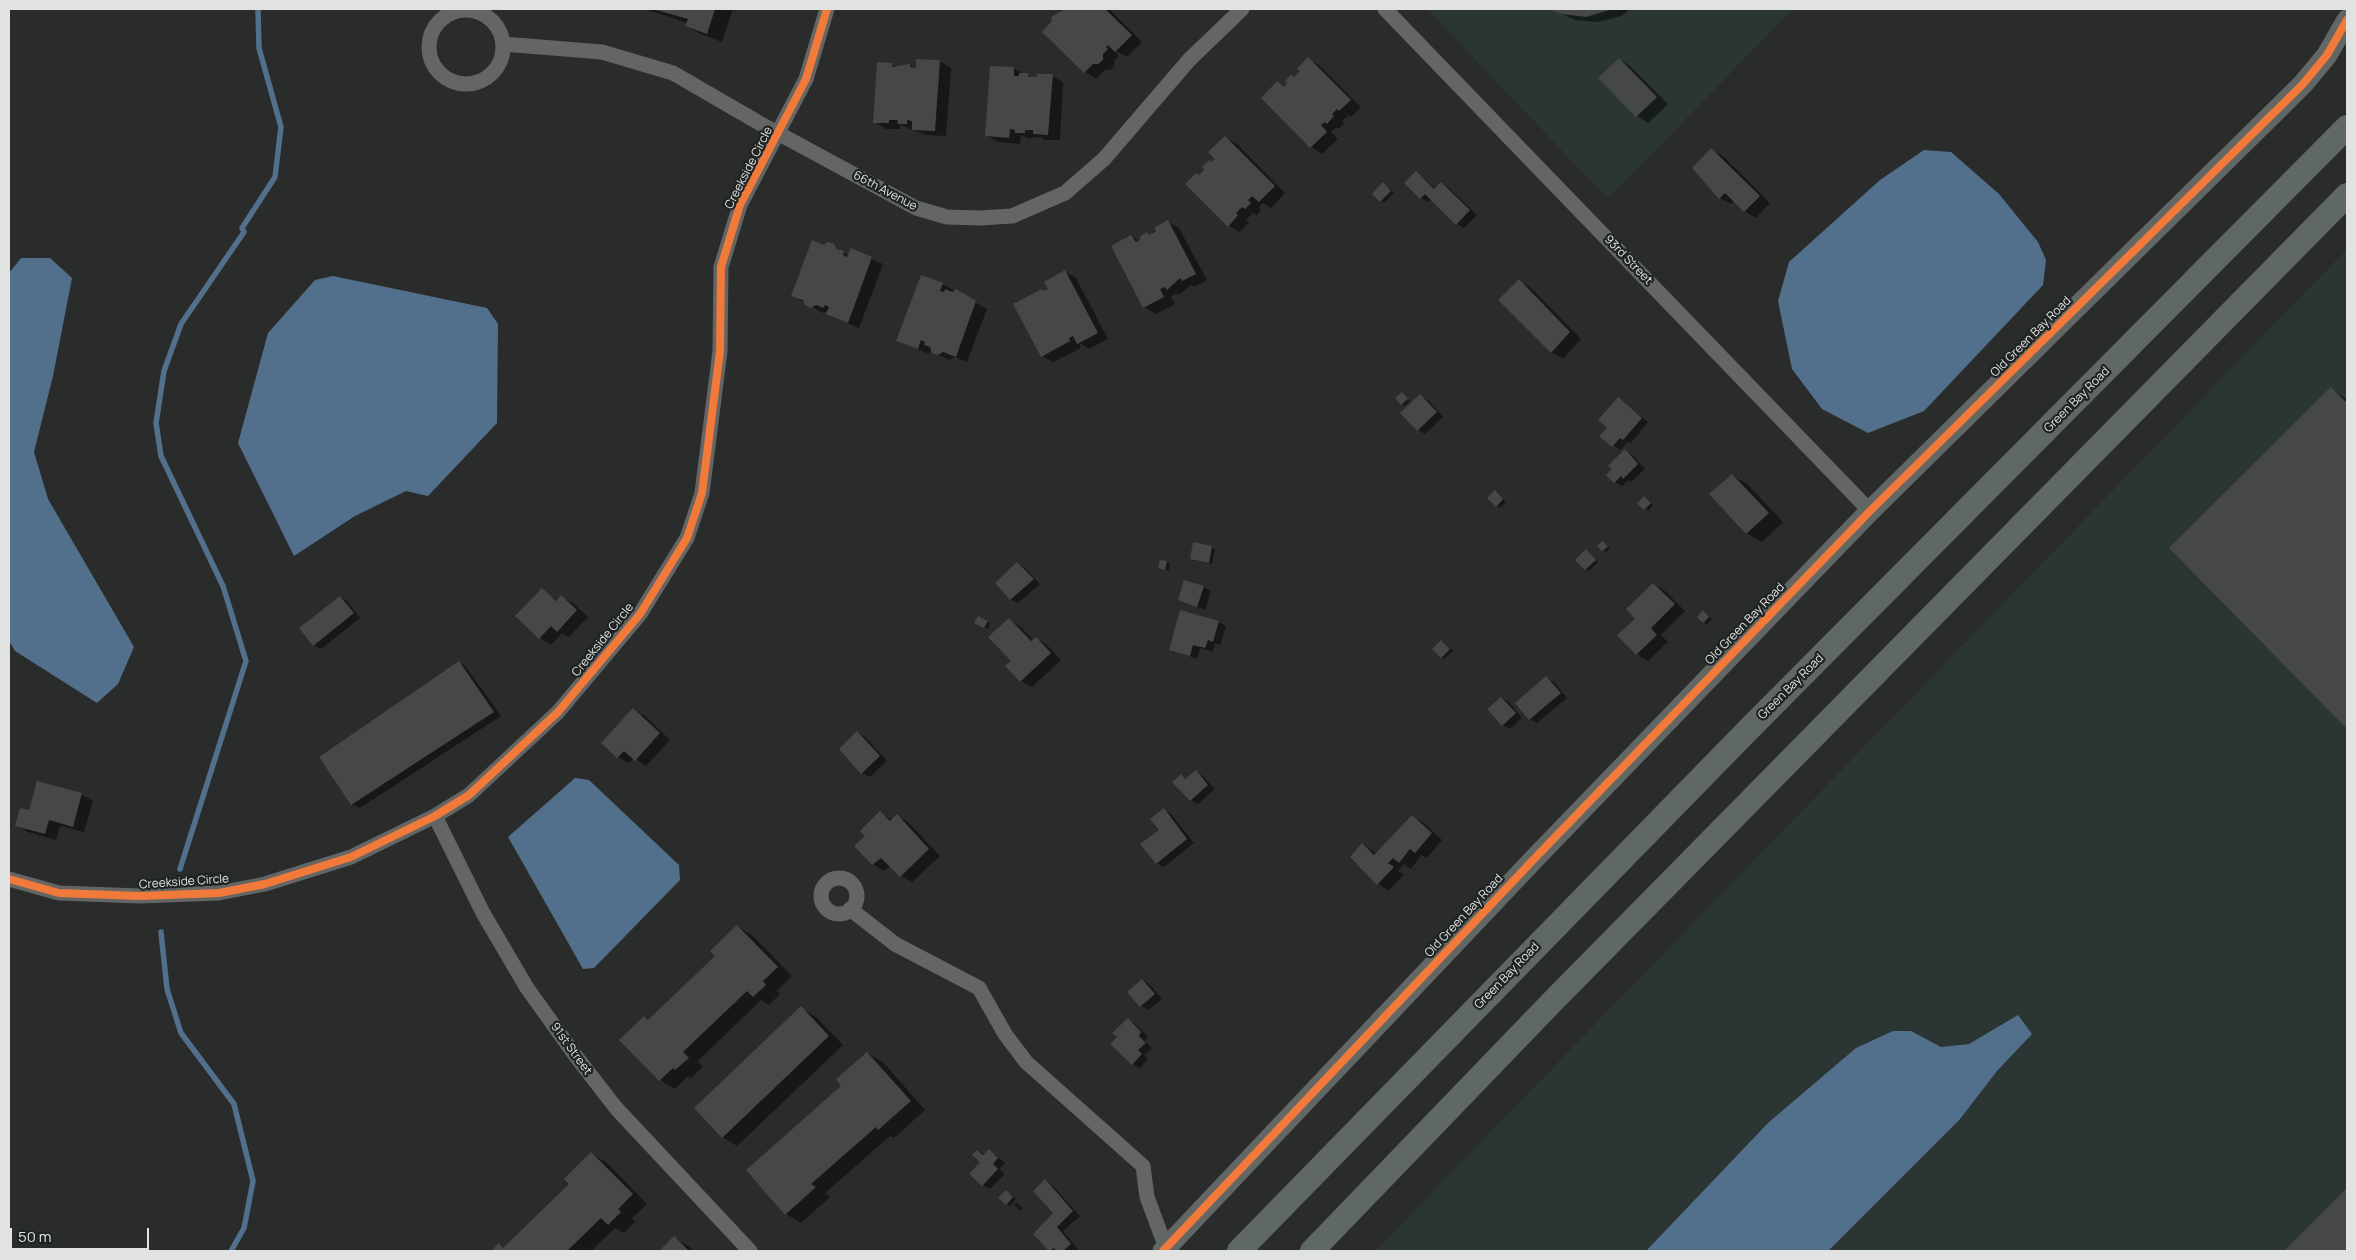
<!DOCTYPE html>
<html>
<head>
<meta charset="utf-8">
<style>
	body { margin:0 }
	#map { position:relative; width:2356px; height:1260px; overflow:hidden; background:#2a2c2c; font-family:Manrope,sans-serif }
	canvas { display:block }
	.frame { position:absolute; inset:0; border:10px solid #e1e3e3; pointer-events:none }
	.scale { position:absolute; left:10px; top:1228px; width:139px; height:22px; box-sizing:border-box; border:2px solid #e1e3e3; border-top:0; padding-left:6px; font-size:15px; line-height:18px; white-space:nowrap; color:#e1e3e3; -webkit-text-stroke:4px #1f2423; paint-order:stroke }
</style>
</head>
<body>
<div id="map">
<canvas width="2356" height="1260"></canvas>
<div class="frame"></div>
<div class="scale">50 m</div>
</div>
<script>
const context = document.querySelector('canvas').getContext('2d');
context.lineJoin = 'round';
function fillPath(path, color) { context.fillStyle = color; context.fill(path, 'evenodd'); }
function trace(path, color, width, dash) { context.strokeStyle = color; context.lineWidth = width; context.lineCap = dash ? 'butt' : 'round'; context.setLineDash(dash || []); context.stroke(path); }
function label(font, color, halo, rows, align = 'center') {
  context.font = font + ' Manrope,sans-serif'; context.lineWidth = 4.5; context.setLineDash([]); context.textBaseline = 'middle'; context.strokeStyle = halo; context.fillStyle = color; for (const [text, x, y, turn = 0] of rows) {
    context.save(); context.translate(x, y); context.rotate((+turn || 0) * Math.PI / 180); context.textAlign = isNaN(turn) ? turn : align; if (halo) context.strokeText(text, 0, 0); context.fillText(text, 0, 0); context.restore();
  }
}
fillPath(new Path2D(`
	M1427,9H1793L1608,199Z
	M2347,249V1251H1375Z`), '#2a3534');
fillPath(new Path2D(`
	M1924,150L1951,152L1999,194L2038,242L2046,260L2043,285L1924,411L1868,433L1822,409L1792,369L1778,301L1789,262L1880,180Z
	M21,258H50L72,278L53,376L34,452L48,499L134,647L118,684L97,703L15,651L9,641V273Z
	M333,276L487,308L498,324L497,423L428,496L406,491L355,516L294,556L238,443L268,333L315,280Z
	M575,778L589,780L679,865L680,880L594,968L583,969L508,837Z
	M2018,1015L2032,1034L1997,1071L1960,1119L1828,1251H1646L1769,1122L1856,1048L1893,1031H1911L1941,1047L1969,1044Z`), '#52708b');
fillPath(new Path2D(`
	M645,9H733L722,42L701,34L686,26L687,23Z
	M1071,9H1109L1142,42L1127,57L1114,50L1119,56L1114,61V66L1110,70H1105L1096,79L1085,72L1053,21L1052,17L1056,14H1061Z
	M1552,9H1631L1621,16L1598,22L1575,20Z
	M1308,59L1319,65L1361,107L1351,117L1349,115L1342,121L1344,123L1339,129L1336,128L1331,132L1338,139L1322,154L1311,147L1263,98L1277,83L1285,88L1302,71Z
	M1619,59L1630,66L1668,104L1648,123L1637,116L1600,78Z
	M939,61L951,68L946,136L925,135L903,126L900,125V129H886L875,122L892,64L897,67L910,65L917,69Z
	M1013,68L1035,79L1052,76L1063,82L1060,140H1045L1040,137L1028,138L1021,135L1020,144L998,142L987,136Z
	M1225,137L1237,144L1285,193L1271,208L1263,203L1259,207L1261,210L1257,215L1253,213L1246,220L1249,222L1240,232L1229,226L1187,184L1199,176L1217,159Z
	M1711,150L1723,156L1770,203L1756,218L1744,211L1734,201L1731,204L1720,198Z
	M1416,172L1436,189L1441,183L1448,187L1477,215L1464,228L1457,224L1431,199L1428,202L1421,198Z
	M1386,186L1394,193L1384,203L1373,194Z
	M1168,222L1179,228L1207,280L1194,287L1191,285L1179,295L1176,293L1171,296L1175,304L1156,314L1144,307L1131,236L1140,241Z
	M824,246H834L849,256L851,250L883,264L859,328L827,314L829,310L823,313L792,295Z
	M1065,272L1076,278L1108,339L1089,349L1079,343L1081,348L1053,362L1042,356L1045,292Z
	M1519,281L1530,287L1581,339L1563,359L1552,352L1500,300Z
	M942,284L954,290L953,292L956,291L987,309L967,362L955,357L950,360L945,358L933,352L932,348L929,354L898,340Z
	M2332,389L2347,400V727L2171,548Z
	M1405,396L1410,401L1405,406L1402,404Z
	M1420,396L1428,400L1443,417L1425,434L1418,430Z
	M1618,399L1648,422L1631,443L1628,442L1620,450L1601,436L1608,427Z
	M1625,451L1632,455L1645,469L1631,482L1628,480L1622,486L1615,482Z
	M1732,475L1747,484L1783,522L1762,542L1747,533Z
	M1498,494L1506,502L1500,508L1497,506Z
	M1648,500L1653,505L1648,511L1645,509Z
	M1194,544L1215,549L1212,564L1194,560Z
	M1606,544L1610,549L1606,552L1599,546Z
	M1587,551L1598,562L1589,571L1586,569Z
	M1167,562L1170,564L1169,571L1159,568Z
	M1018,564L1025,568L1040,584L1018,603L1010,599Z
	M1654,584L1665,591L1685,611L1661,635L1668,642L1648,661L1637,654L1618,635L1636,619Z
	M1204,587L1211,591L1205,610L1179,599Z
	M542,590L558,601L561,597L573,603L588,617L569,637L562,633L551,645L540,638L517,616Z
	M340,597L347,601L360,618L321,649L314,645Z
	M1703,612L1712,619L1707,624L1703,622Z
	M979,618L990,623L988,629L976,623Z
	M1009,620L1020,626L1033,640L1036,638L1047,645L1061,660L1032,687L1021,681L1012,661Z
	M1218,622L1226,626L1220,645L1215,643L1213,652L1200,648L1197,659L1170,649Z
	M1442,641L1453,651L1444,659L1441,657Z
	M459,662L466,667L501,716L360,808L352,804Z
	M1546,678L1554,682L1567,698L1537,723L1530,719Z
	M1501,698L1509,702L1522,718L1510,729L1502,725Z
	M634,710L645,716L670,740L646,766L634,758L629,763L618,757Z
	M858,733L865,737L887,761L870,777L862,773Z
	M1196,772L1203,776L1215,789L1198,804L1191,800L1181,776L1187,780Z
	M81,794L93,801L84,832L60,826L56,840L28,832L17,826L30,811Z
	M1164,810L1171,814L1194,843L1164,867L1156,863Z
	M880,813L893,820L897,816L908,822L940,856L912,882L901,876L891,865L884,871L873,864L867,836Z
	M1412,816L1424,823L1442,840L1427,858L1421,855L1411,869L1404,864L1398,871L1404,874L1389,891L1378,884L1352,857L1362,844L1377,854Z
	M737,926L752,935L792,976L777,991L780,994L769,1005L761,1000L698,1061L703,1067L691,1078L688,1076L675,1089L660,1080L645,1017L650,1020L716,956Z
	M1143,980L1150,985L1162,999L1148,1010L1141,1006Z
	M801,1008L816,1017L843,1045L737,1146L722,1137Z
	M1128,1019L1135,1024L1148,1037L1145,1041L1152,1048L1144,1055L1148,1059L1140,1068L1132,1064L1118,1037Z
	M867,1053L883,1062L925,1110L894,1138L890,1136L825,1193L830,1197L801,1223L786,1214L843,1086Z
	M978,1151L985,1155L990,1151L1005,1163L999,1169L1005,1174L990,1189L983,1185L982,1162Z
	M592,1154L607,1163L647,1204L632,1218L635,1222L624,1233L615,1228L591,1251H492L499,1245L504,1248L571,1184Z
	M1045,1181L1052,1185L1080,1216L1063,1231L1078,1249L1075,1251H1050L1035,1234L1055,1213Z
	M2347,1190V1251H2285Z
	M1009,1193L1016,1199L1010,1206L1007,1204Z
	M1017,1203L1023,1208L1021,1211L1014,1205Z
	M674,1238L690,1247L694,1251H661Z`), '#0007');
trace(new Path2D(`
	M180,869L246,661L223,586L161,456L156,423L164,371L181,324L244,232L242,228L275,177L281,127L259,48L258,9
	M161,932L167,989L181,1033L234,1104L253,1181L244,1228L231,1251`), '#52708b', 5.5);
fillPath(new Path2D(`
	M653,9H715L707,34L685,26L688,19Z
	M1065,9H1105L1132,35L1115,52L1108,45L1106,47L1108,49L1103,54V60L1098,64H1093L1084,73L1042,32L1052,21L1051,17Z
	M1549,9H1613L1586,17L1562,14Z
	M1308,57L1351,100L1339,111L1337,109L1332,114L1334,116L1327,124L1325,122L1321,125L1327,132L1310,148L1261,98L1277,81L1284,87L1287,84L1285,81L1291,75L1294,77L1300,71L1297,69Z
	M1619,58L1657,97L1636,117L1598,78Z
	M916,59L940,60L935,131L912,130V121L907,120V124H898L897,120H889V123H873L877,62L893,63L892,67L910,64V67L916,68Z
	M990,66L1014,67V76H1019V73H1028V77H1037V74H1053L1048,135L1033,134V130H1025V133H1015V130L1010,129L1009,138L985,136Z
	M1225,136L1275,186L1259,202L1252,196L1248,200L1251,203L1245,209L1242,207L1236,213L1238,215L1228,227L1185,184L1196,173L1199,175L1204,170L1202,167L1209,160L1211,162L1215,159L1208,152Z
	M1711,148L1760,196L1744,212L1725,193L1719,199L1692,168Z
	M1416,171L1434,189L1441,182L1470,210L1456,225L1425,194L1420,199L1404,183Z
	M1383,182L1391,191L1380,202L1372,194Z
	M1168,220L1196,274L1182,281L1180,278L1167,290L1165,287L1160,289L1164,297L1143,308L1111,246L1131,235L1136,242L1141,239L1139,237L1147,232L1149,235L1156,231L1154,228Z
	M812,240L824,245L828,242L834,244L837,249L844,251L843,255L847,257L851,248L872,257L848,323L826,314L829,307L825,305L823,308L816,305L811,308L805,305L803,300L791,296Z
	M1065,270L1098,333L1077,344L1073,336L1069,338L1070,341L1041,357L1013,304L1042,289L1044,291L1048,289L1044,282Z
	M921,275L943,283L940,291L944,292L945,289L952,292L956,289L976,301L956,357L943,352L938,355L932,353L930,347L924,345L925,342L921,340L918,349L896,341Z
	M1519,279L1570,332L1551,353L1498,300Z
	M2331,387L2347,403V729L2169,548Z
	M1402,392L1408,399L1401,405L1395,398Z
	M1420,394L1437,412L1417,431L1400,413Z
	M1618,397L1642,418L1623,440L1620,438L1612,447L1599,436L1607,428L1598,420Z
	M1625,449L1638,464L1623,479L1621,476L1614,483L1606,475L1612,469L1608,466Z
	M1732,474L1769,513L1746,534L1709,494Z
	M1495,490L1503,499L1496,507L1487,498Z
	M1644,496L1651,503L1644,510L1637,504Z
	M1603,541L1608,547L1602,551L1597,546Z
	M1193,542L1212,546L1209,563L1190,559Z
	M1586,549L1596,560L1585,570L1575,560Z
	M1160,560L1167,561L1165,570L1158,568Z
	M1017,562L1034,579L1010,600L995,583Z
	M1184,580L1204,586L1197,607L1178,600Z
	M1653,583L1675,604L1651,628L1657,635L1636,655L1617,635L1635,619L1626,609Z
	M542,588L556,601L561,595L577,610L557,632L551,626L539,639L515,616Z
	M340,596L354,613L313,646L299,628Z
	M1180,610L1219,621L1213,642L1208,640L1205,648L1193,645L1190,656L1169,650Z
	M1703,610L1709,617L1703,623L1697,617Z
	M978,616L988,621L984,628L974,623Z
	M1009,618L1031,641L1036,637L1051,653L1020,682L1005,666L1011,661L988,637Z
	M1441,640L1450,649L1441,658L1432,649Z
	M459,661L494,712L351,805L319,757Z
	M1546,676L1561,693L1529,720L1515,703Z
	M1501,697L1516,713L1502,726L1487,709Z
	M633,708L660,733L635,761L624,751L617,758L601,743Z
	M857,731L880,756L861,774L839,749Z
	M1196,770L1208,785L1190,801L1172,782L1181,774L1185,779Z
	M37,781L82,793L73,827L49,820L45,834L15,826L20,808L29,810Z
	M1164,808L1187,839L1156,864L1140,844L1159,830L1150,819Z
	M880,811L890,821L897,814L929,849L900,877L881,858L872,865L854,846L865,836L860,831Z
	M1412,815L1432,833L1415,853L1410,849L1399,863L1393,858L1388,863L1394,867L1377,885L1350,857L1362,843L1374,855Z
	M737,925L778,967L763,981L766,985L753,997L747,991L683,1052L689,1058L675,1070L673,1068L659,1081L619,1040L644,1016L648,1020L715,956L710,951Z
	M1142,979L1155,994L1140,1007L1127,992Z
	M801,1006L829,1036L722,1138L694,1108Z
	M1128,1018L1141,1032L1139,1036L1146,1043L1138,1050L1142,1054L1132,1065L1110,1044L1117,1037L1112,1033Z
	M867,1052L911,1101L878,1130L876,1127L811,1184L816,1187L785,1215L746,1170L841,1086L836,1079Z
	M989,1149L998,1158L993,1164L998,1169L982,1186L969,1174L980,1162L972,1155L977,1150L983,1155Z
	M591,1152L633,1194L618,1209L621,1212L608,1225L601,1218L567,1251H491L499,1243L503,1248L569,1184L564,1179Z
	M1045,1179L1073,1211L1057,1227L1071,1244L1063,1251H1057L1054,1248L1049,1251L1033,1234L1053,1213L1033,1191Z
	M2347,1188V1251H2283L2289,1246Z
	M1006,1190L1013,1197L1006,1205L998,1198Z
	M674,1236L689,1251H659Z`), '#464848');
trace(new Path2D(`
	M1385,9L1870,511
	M429 47a37 37 0 1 1 74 0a37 37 0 1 1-74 0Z
	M503,44L602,52L673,73L761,124L916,208L947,217L980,218L1012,216L1065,193L1104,159L1189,60L1242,9
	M435,816L483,913L527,988L575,1055L616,1108L750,1251
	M821 896a18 18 0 1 1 36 0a18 18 0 1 1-36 0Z
	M9,879L59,893L140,896L219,893L265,884L351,857L435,816L469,795L558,712L640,614L687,538L702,493L720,351L721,267L740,205L806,79L827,9
	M850,909L895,944L979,988L1005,1034L1026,1062L1143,1166L1147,1197L1166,1248`), '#646565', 15);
trace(new Path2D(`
	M1163,1251L1536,857L1870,511L2303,84L2327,55L2347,20`), '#626765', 21);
trace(new Path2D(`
	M1239,1251L1748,730L2347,127
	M1312,1251L1551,1003L2347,195`), '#606865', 24);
trace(new Path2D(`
	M9,879L59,893L140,896L219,893L265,884L351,857L435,816L469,795L558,712L640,614L687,538L702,493L720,351L721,267L740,205L806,79L827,9
	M1163,1251L1536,857L1870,511L2303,84L2327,55L2347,20`), '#f17a3a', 8);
label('12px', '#e1e3e3', '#1f2423', [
	["Creekside Circle",749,168,-63],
	["66th Avenue",885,191,28],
	["93rd Street",1628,260,46],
	["Old Green Bay Road",2031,337,-45],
	["Green Bay Road",2077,400,-45],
	["Old Green Bay Road",1745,624,-46],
	["Creekside Circle",603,640,-51],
	["Green Bay Road",1791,687,-45],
	["Creekside Circle",184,882,-4],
	["Old Green Bay Road",1464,916,-47],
	["Green Bay Road",1507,976,-46],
	["91st Street",571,1049,54]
]);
</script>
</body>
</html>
